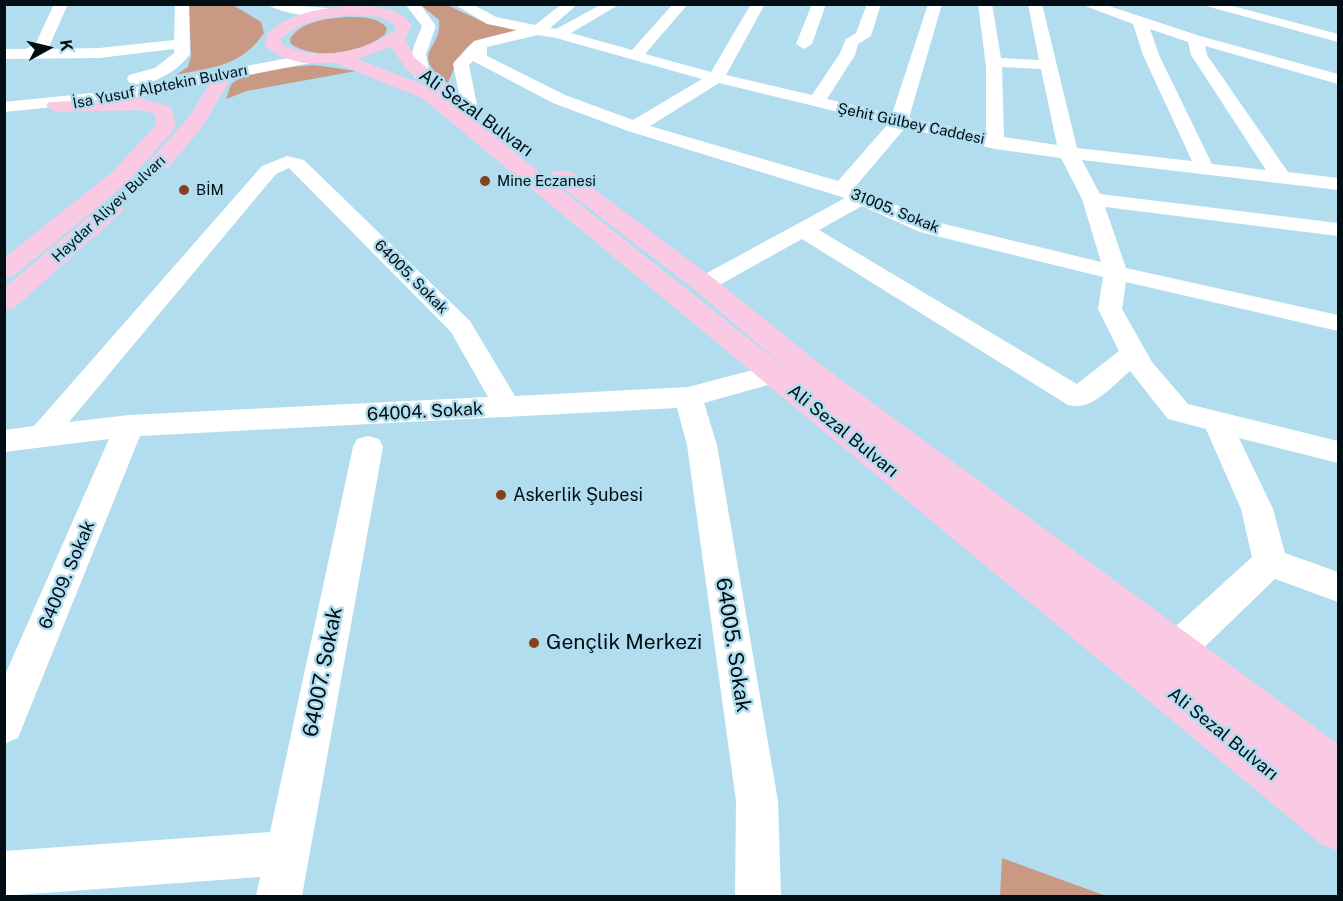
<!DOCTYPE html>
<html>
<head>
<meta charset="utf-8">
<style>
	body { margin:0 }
	#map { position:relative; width:1343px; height:901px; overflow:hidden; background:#b1ddef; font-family:"Public Sans",sans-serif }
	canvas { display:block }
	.frame { position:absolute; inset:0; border:6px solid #010e14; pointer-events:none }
	.north { position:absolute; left:18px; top:18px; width:60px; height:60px; -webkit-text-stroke:4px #b1ddef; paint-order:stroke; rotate:82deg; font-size:16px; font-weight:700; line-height:24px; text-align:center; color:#010e14 }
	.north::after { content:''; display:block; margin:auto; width:21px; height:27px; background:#010e14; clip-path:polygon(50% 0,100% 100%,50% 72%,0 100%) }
</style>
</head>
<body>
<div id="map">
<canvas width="1343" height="901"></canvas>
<div class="frame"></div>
<div class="north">K</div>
</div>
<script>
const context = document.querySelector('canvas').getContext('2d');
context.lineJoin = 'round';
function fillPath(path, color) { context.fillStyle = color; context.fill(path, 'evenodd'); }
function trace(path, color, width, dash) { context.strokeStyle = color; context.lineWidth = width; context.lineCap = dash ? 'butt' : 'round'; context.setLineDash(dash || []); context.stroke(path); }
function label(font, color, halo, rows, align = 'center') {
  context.font = font + ' "Public Sans",sans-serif'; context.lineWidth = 5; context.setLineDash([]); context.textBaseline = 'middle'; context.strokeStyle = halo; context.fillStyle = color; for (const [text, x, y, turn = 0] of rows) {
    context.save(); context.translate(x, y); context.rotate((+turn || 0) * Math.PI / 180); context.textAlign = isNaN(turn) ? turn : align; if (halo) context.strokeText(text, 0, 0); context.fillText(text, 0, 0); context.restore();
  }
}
fillPath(new Path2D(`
	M189,5H233L261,22L264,33C242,66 213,67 176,75L188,67L191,56Z
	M421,5H447L481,21L517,31C469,42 468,36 448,83C407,52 443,50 439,20Z
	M345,17C360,17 377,16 387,28L385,34C363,53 316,61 291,44L290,39C301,21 327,19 345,17Z
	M314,65L356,71L247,91L226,99C228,95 229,89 231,85C243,70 295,67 314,65Z
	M1002,858L1106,896H1000Z`), '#ca9984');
fillPath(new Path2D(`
	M54,4H68L48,49L99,48L174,40L175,4H189L190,54C178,71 151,88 129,83L127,79L129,75L155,68L174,53V49L99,58L4,59V49H25L35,45Z
	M267,4L329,8L336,12C327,22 278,13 267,4Z
	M405,4H420L436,26L426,54L430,75L428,79H416C405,60 415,44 422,26Z
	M454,4H472L496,17L535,25L562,4H578L550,28L556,29L602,4H620L571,33L632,50L673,4H688L645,54L711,72L751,4H765L726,75L812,95L839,55L846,39L856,33L867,4H881L871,36L858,44L855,55L827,99L892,114L928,4H942L909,118L986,134V67L978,4H992L1001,58L1039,60L1028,4H1042L1077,148L1192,161L1143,55L1133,24L1080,4H1103L1200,36L1338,74V84L1205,46L1207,55L1288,172L1338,178V190L1082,160L1100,194L1338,223V236L1105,207L1126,268L1338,315V331L1126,282L1122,309L1152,362L1188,404L1338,441V463L1239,438L1273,509L1285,553L1338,572V602L1275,579L1190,661L1177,666L1164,661L1158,649L1164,637L1252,557L1241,509L1206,429L1168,419L1130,371C1113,385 1092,412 1068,405L802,239L712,289L704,291L696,289L692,284L696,279L845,198L628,131L553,103L473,61L469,65L477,105L474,109H462L453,64L455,61L474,41L517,30L487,24ZM1150,29L1188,42L1191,55L1266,170L1212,164L1159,55ZM538,35L556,38L702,79L633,120L565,95L487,56V47ZM1002,67L1041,69L1057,145L1004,137ZM719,83L888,124L838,181L650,126ZM905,128L995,149L1061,158L1082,199L1101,262L936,222L855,187ZM862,206L920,232L1103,277L1098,309L1119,351L1077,384L819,230Z
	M812,4H826L812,44L804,49L796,44Z
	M1199,4H1225L1338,34V42Z
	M314,53L322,58L320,61L122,100L4,112V102L122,90Z
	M287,156L304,160L470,321L515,396L688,387L772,365L782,367L786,374L782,381L704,403L717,445L778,801L781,896H735L736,801L687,445L677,408L140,436L18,738L4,744V677L109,439L4,452V430L34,426L262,166ZM289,168L451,332L488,397L129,415L69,422L276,174Z
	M368,436L379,439L383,447L302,896H256L260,877L4,896V851L270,832L353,447L357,439Z`), '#fff');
fillPath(new Path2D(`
	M351,5C372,6 398,6 412,25L405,38L414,57L449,87L447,91L439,92L793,374L695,290L554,181L551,176L554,171H570L713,278L825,368L1338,744V795L1332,792L1338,797V851L1321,844L422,98L335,63H303L281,57L265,46L267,34C290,12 321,9 351,5ZM351,15L381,17L396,26L394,31C363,52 317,63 282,44L281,39C300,20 326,18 351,15ZM391,47L407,70L427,86L357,59Z
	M223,72L232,77L202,127L168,168H152L149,163L152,158L188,118L217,73Z
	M141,98L171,107L176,126L173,130L127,183L13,276L4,279V258L111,173L156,125L155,114L140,110L56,112L46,106L49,102Z
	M112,202L120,204L124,209L120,214L14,308L4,310V288L104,204Z`), '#facae5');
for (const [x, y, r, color] of [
	[485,181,6,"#87401c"],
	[184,190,6,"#87401c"],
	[501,495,6,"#87401c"],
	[534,643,6,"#87401c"]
]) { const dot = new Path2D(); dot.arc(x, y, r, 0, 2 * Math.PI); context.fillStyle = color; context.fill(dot); trace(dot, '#b1ddef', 2); }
label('15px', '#010e14', '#b1ddef', [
	["İsa Yusuf Alptekin Bulvarı",160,87,-11],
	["Şehit Gülbey Caddesi",911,124,12],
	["Haydar Aliyev Bulvarı",109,209,-43],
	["31005. Sokak",895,211,22],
	["64005. Sokak",411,277,45]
]);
label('15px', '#010e14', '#b1ddef', [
	["Mine Eczanesi",497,181],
	["BİM",196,190]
], 'left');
label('18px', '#010e14', '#b1ddef', [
	["Ali Sezal Bulvarı",476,113,36],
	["64004. Sokak",425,412,-3],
	["Ali Sezal Bulvarı",843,431,39],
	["64009. Sokak",67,575,-67],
	["Ali Sezal Bulvarı",1223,734,39]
]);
label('18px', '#010e14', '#b1ddef', [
	["Askerlik Şubesi",513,495]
], 'left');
label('21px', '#010e14', '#b1ddef', [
	["Gençlik Merkezi",546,643]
], 'left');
label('21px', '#010e14', '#b1ddef', [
	["64005. Sokak",733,645,81],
	["64007. Sokak",323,672,-79]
]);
</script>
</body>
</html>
